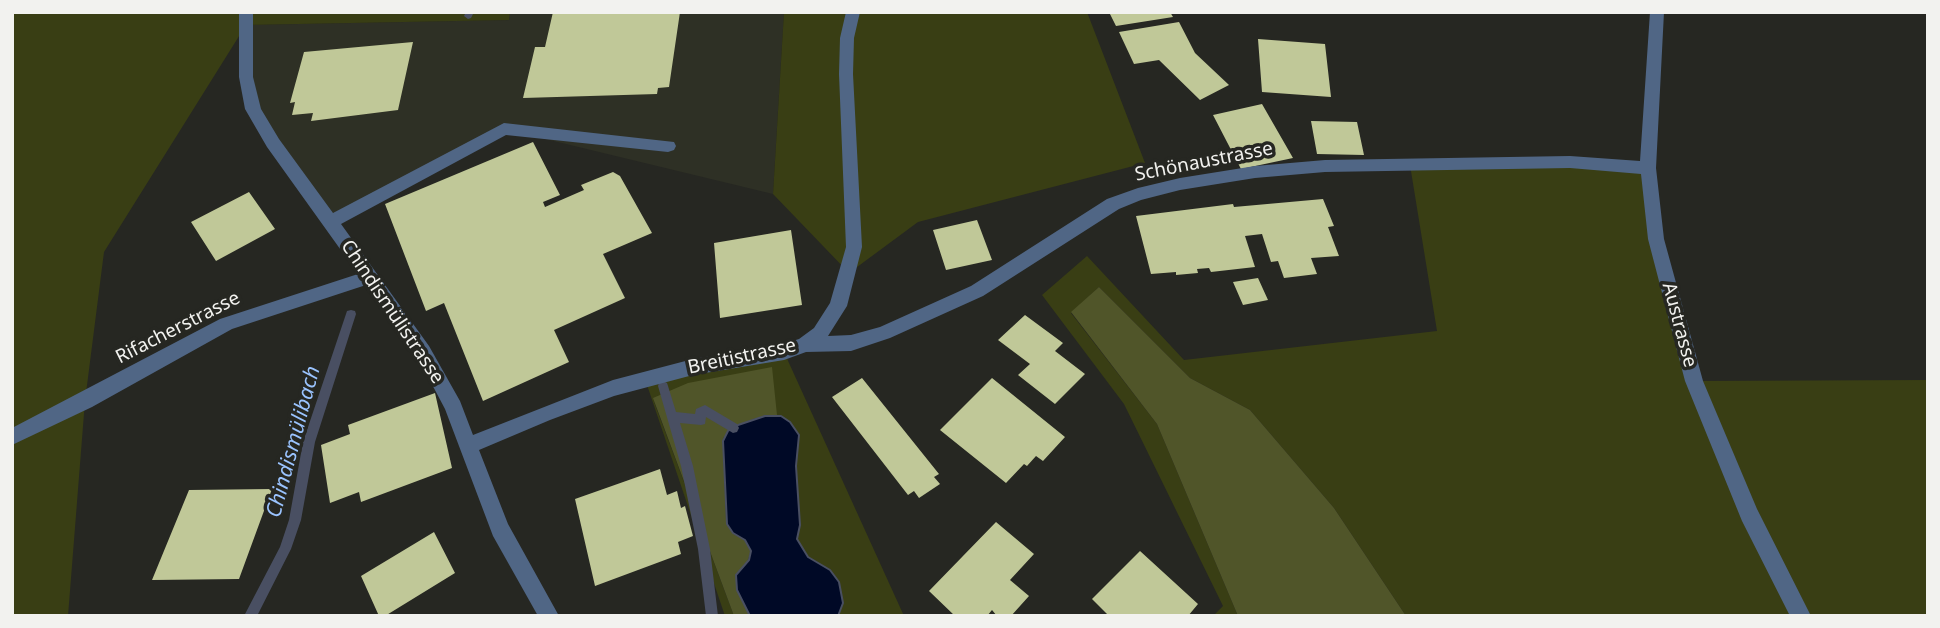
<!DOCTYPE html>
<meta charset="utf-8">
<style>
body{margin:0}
#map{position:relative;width:1940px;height:628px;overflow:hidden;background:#262722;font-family:"Noto Sans",sans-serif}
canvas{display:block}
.frame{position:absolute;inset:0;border:14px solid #f2f2ef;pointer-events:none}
</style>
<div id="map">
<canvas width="1940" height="628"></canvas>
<div class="frame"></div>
</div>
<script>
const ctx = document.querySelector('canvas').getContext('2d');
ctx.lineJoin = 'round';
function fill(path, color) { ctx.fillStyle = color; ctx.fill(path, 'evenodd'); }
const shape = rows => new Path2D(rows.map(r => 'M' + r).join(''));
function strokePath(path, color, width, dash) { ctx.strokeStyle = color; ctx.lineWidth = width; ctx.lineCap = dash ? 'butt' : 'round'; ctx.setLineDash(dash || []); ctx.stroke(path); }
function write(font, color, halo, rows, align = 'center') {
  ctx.font = font + ' "Noto Sans",sans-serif'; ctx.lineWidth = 7; ctx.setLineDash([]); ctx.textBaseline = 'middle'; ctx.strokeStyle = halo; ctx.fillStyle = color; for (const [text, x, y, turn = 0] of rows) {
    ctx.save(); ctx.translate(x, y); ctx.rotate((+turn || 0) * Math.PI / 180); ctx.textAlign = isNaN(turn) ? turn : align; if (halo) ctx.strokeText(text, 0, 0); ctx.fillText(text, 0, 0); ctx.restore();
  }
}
const built = shape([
 [510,12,784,12,773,194,504,129,330,222,253,109,246,25,509,20]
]);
const green = shape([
 [12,12,510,12,509,20,246,25,104,252,85,401,68,616,12,616],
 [784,12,1087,12,1145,163,918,222,849,273,773,194],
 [1410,165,1648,168,1694,381,1928,380,1928,616,1406,616,1334,508,1250,410,1190,378,1099,287,1071,313,1157,424,1238,616,1213,616,1223,606,1124,404,1042,295,1087,256,1184,360,1437,331],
 [784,352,904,616,750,616,653,399,734,616,725,616,645,379]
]);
const forest = shape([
 [1099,287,1190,378,1250,410,1334,508,1406,616,1238,616,1157,424,1071,312],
 [772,367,777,415,753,419,723,438,723,443,726,520,733,533,745,540,751,551,737,590,750,616,734,616,653,398,688,383]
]);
const water = shape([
 [765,416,781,416,790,422,799,435,796,466,800,525,797,539,808,557,830,570,839,582,843,603,838,616,750,616,737,590,736,575,749,560,751,551,745,540,733,533,727,524,723,441,728,431,738,425,765,416]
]);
const stream = shape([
 [466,12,474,12,471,18,468,19,464,16,466,12],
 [351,310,355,311,356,314,315,442,301,520,291,549,257,616,244,616,280,547,289,520,303,442,346,314,347,311,351,310],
 [663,381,667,383,668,386,676,412,695,414,696,409,705,405,737,424,739,428,737,432,733,433,706,417,705,424,701,425,680,423,693,466,710,549,718,616,706,616,698,549,681,466,658,386,659,383,663,381]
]);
const building = shape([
 [553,12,680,12,669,87,658,88,657,94,523,98,535,47,545,47],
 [1109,12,1170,12,1173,17,1116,26],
 [1179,22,1195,53,1229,85,1200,100,1159,60,1134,64,1119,32],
 [1258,39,1325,44,1331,97,1262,92],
 [413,42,398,110,311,121,313,113,292,115,295,102,290,103,304,52],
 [1262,104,1293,158,1241,169,1213,115],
 [1311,121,1357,122,1364,155,1317,154],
 [533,142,560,195,543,202,545,207,584,190,581,185,613,172,620,176,652,233,603,254,625,298,554,330,569,362,483,401,444,303,426,311,385,204],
 [249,192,275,229,216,261,191,222],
 [1323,199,1334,226,1328,227,1339,256,1311,258,1317,274,1284,278,1278,261,1271,262,1262,234,1245,236,1255,267,1211,272,1209,268,1197,269,1198,273,1176,275,1176,272,1151,274,1136,216,1233,204,1234,207],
 [977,220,992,260,946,270,933,230],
 [791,230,802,305,720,318,714,243],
 [1258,278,1268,300,1243,305,1233,282],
 [1025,315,1063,343,1055,351,1085,374,1055,404,1018,375,1030,364,998,340],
 [862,378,939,474,934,477,940,484,919,498,914,491,908,495,832,397],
 [992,378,1065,437,1043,461,1036,456,1027,466,1024,464,1006,483,940,430],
 [435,393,452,468,361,502,359,492,330,503,321,445,350,434,348,425],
 [660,469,667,495,677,491,681,508,685,506,693,536,678,542,681,554,595,586,575,499],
 [272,489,239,579,152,580,189,490],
 [996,522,1034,554,1010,580,1029,596,1011,616,997,616,992,610,987,616,955,616,929,591],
 [434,532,455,573,385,616,379,616,361,576],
 [1140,551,1198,604,1188,616,1109,616,1092,599]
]);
const minor = shape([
 [239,12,253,12,253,77,261,109,279,139,333,213,504,123,674,142,676,146,674,150,668,152,506,135,341,224,429,346,460,401,473,435,613,380,693,359,783,344,799,339,814,328,830,303,846,247,839,74,840,38,846,12,860,12,854,38,853,74,862,247,847,306,828,336,851,335,880,327,971,286,1107,199,1138,188,1180,178,1255,166,1325,160,1570,156,1640,161,1650,12,1664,12,1656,168,1664,239,1703,381,1757,509,1811,616,1790,616,1742,521,1685,381,1648,239,1641,174,1570,168,1325,172,1255,178,1180,190,1141,200,1119,209,983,296,890,338,851,351,806,352,784,360,693,375,614,396,550,420,479,450,508,524,559,616,538,616,493,536,445,409,417,356,366,285,232,329,92,407,12,445,12,428,220,319,358,274,267,147,245,109,239,77,239,12]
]);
const streetNames = [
 ["Schönaustrasse",1204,162,-11],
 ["Chindismülistrasse",392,312,56],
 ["Austrasse",1679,325,75],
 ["Rifacherstrasse",178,328,-27],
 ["Breitistrasse",742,357,-12]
];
const waterNames = [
 ["Chindismülibach",294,442,-75]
];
fill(built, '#2e3025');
fill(green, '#393e14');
fill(forest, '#505529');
fill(water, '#000926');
strokePath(water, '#494f62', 2);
fill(stream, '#494f62');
fill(building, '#c0c898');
fill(minor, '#506685');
write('19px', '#f2f2ef', '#262722', streetNames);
write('italic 21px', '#9ac3fe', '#262722', waterNames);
</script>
